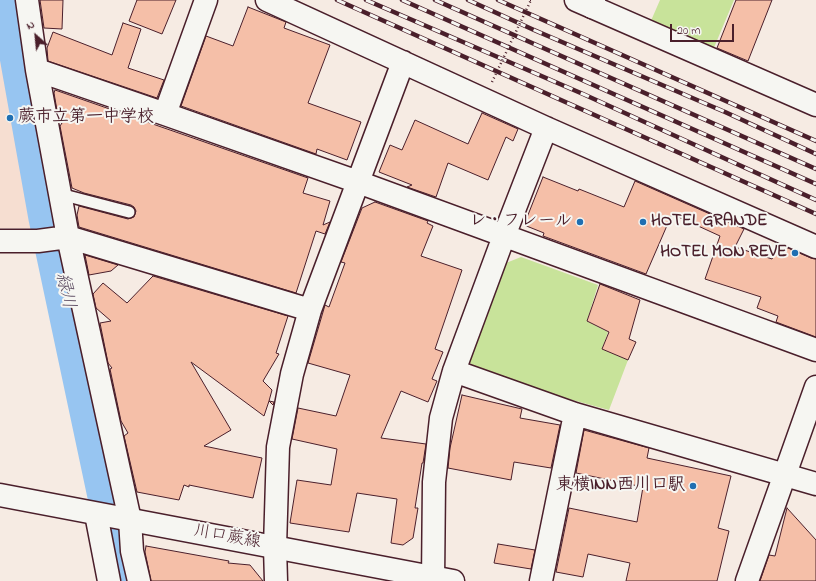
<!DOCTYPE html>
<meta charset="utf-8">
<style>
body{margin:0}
#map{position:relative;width:816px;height:581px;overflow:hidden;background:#f6ebe3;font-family:"Indie Flower",sans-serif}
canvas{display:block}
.north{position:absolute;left:16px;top:16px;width:40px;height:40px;-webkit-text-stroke:3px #f6f6f2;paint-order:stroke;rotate:333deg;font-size:11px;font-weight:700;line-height:16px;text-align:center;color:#4a1f2b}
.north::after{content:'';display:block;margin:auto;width:14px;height:18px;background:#4a1f2b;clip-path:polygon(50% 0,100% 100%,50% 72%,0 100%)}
.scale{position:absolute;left:670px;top:24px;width:64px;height:18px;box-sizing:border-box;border:2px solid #4a1f2b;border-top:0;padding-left:5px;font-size:12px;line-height:14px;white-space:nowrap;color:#4a1f2b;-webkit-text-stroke:3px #f6f6f2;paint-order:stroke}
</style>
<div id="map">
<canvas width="816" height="581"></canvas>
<div class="north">N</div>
<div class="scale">20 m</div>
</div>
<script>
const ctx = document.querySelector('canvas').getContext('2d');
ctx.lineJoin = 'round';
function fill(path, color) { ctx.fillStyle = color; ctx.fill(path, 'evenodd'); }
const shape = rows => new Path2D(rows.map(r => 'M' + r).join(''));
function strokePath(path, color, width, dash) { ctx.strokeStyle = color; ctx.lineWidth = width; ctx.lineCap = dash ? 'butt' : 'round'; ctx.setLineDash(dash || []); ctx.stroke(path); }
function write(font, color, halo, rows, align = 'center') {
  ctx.font = font + ' "Indie Flower","Klee One",sans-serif'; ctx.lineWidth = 4; ctx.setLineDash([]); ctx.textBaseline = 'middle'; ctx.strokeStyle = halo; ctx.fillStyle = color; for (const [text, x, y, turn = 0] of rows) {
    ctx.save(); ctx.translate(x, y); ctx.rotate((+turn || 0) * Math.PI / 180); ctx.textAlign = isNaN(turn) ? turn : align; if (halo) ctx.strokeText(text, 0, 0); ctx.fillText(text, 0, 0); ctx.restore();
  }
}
const built = shape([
 [0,7,39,228,0,228]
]);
const green = shape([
 [660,0,734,0,713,50,650,23],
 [521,257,598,285,587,321,608,332,602,349,628,360,609,410,477,374,469,361,506,263]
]);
const river = shape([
 [9,0,48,218,125,581]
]);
const building = shape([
 [40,0,63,0,62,29,44,28,40,0],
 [137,0,176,0,162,34,129,21,137,0],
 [736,0,772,0,748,61,717,48,736,0],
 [248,7,286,22,284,28,330,45,308,103,361,122,347,160,317,149,316,154,181,106,206,36,233,46,248,7],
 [123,23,141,29,128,68,164,80,157,98,48,61,47,48,53,32,112,55,123,23],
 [55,90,308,178,303,193,330,201,323,225,330,222,325,234,316,231,296,293,79,227,77,215,79,206,128,219,134,217,136,211,134,207,131,205,84,193,72,188,60,126,62,123,59,122,54,93,55,90],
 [482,113,518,129,513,141,506,137,488,180,448,163,436,197,407,187,412,185,379,172,390,145,402,150,415,120,468,144,482,113],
 [543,177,578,191,579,189,624,207,635,181,744,229,735,247,772,259,779,244,811,258,816,259,816,337,776,322,778,316,757,308,761,297,705,279,720,236,672,214,646,274,543,236,544,233,524,225,543,177],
 [375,202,428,221,427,223,433,226,421,256,462,270,435,349,443,352,432,379,437,381,428,402,401,391,381,438,426,444,423,463,422,463,415,508,418,508,413,538,403,545,391,543,397,499,357,493,349,532,290,523,297,480,331,485,337,449,292,439,298,408,336,416,350,375,308,363,323,312,325,305,329,307,345,263,341,262,362,208,375,202],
 [85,255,118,265,111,271,89,275,85,255],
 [153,276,288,316,276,353,279,354,263,381,272,390,269,401,274,402,273,405,269,401,264,416,191,362,231,430,204,446,262,458,253,498,189,485,189,487,184,485,179,500,137,492,124,436,128,433,121,421,110,369,112,368,108,363,100,323,111,321,96,308,93,294,103,283,127,303,153,276],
 [600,284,640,300,629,339,636,342,628,360,602,349,609,332,587,321,600,284],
 [462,395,522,409,520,418,560,425,551,468,514,462,511,480,448,468,450,448,462,395],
 [584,430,649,448,647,458,731,476,718,528,729,531,717,581,626,581,630,563,588,554,583,577,556,572,569,508,637,522,643,487,576,473,584,430],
 [787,508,816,540,816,581,760,581,769,555,775,556,787,508],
 [498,544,535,550,531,569,494,563,498,544],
 [146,546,229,561,228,563,250,565,263,581,151,581,145,552,146,546]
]);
const path = shape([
 [530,0,531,0]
]);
const lane = shape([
 [60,194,129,212]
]);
const street = shape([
 [27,0,37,70,68,237,130,520,132,551,139,581],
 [267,0,546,128,816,247],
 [576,0,816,105],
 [37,70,165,114,358,182,816,350],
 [165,114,206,0],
 [0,241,38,241,68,237,310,310],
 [454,371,575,414,816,484],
 [96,514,109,581],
 [276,581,275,547,278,447,292,374,310,310,403,62],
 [433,581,434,482,441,418,454,371,504,236,546,128],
 [541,581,575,414]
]);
const secondary = shape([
 [592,7,594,0],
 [0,495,453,581],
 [747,581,816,387]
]);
const rail = shape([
 [337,0,816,214],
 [366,0,583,94,816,200],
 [402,0,816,184],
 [435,0,816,169],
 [468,0,534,30,725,112,816,154],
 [498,0,816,141]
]);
const pathBridge = shape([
 [492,82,531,0]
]);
const markers = [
 [10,118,4,"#1f6fb2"],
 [580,222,4,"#1f6fb2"],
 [643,222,4,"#1f6fb2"],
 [795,253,4,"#1f6fb2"],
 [693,486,4,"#1f6fb2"]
];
const poiNames = [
 ["蕨市立第一中学校",18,118,"left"],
 ["レ・フレール",572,222],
 ["HOTEL GRANDE",651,222,"left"],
 ["HOTEL MON REVE",787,253],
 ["東横INN西川口駅",685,486]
];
const streetNames = [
 ["川口蕨線",227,538,10]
];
const waterNames = [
 ["緑川",64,291,78]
];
fill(built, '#f6ded1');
fill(green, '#c8e39a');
strokePath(river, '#97c5f1', 39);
fill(building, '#f5bfa8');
strokePath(building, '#4a1f2b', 1);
strokePath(lane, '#4a1f2b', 14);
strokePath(street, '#4a1f2b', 25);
strokePath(secondary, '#4a1f2b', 25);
strokePath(path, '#4a1f2b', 2.5, [1, 3]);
strokePath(lane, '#f6f6f2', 11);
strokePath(street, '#f6f6f2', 22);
strokePath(secondary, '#f6f6f2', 22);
strokePath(rail, '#4a1f2b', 4.5);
strokePath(rail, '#f6f6f2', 3, [9]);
strokePath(pathBridge, '#4a1f2b', 2.5, [1, 3]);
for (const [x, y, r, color] of markers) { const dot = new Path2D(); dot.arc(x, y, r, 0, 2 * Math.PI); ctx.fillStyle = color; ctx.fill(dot); strokePath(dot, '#f6f6f2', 1.5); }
write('bold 17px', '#4a1f2b', '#f6f6f2', poiNames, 'right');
write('17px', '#4a1f2b', '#f6f6f2', streetNames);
write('italic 18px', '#615166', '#f6f6f2', waterNames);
</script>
